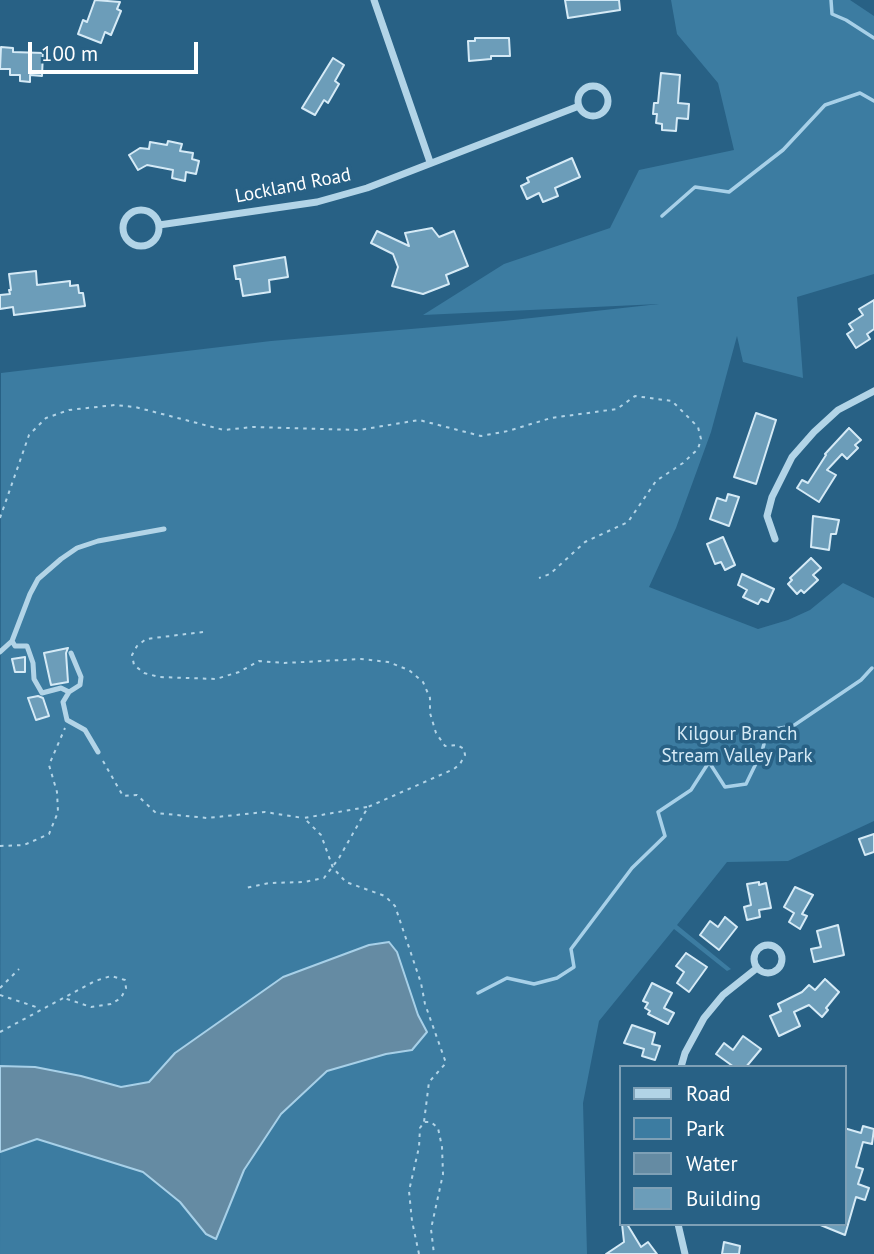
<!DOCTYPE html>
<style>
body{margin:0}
#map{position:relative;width:874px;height:1254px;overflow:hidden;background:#286185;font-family:"PT Sans",sans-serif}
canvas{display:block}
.legend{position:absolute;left:619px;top:1065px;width:228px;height:161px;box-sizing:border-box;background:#286185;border:2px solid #7ea0b6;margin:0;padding:9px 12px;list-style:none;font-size:21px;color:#fff}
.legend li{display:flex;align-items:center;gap:14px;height:35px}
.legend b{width:35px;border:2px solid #7ea0b6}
.scale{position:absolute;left:28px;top:42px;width:170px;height:32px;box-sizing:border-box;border:4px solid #fff;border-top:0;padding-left:9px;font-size:21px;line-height:24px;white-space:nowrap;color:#fff;-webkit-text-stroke:5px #286185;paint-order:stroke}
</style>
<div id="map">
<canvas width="874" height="1254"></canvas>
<ul class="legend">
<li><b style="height:9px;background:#b2d4e7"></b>Road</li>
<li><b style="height:19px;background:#3c7ca1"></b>Park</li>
<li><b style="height:19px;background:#658ba3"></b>Water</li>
<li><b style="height:19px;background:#6c9db9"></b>Building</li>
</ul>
<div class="scale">100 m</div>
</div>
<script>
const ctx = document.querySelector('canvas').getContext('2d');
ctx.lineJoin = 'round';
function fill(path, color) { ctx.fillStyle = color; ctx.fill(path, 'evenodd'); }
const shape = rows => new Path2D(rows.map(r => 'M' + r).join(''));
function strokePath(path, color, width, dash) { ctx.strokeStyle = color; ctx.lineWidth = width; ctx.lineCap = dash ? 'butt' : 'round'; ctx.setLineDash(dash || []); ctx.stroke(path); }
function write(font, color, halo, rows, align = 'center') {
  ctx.font = font + ' "PT Sans",sans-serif'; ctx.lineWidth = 7; ctx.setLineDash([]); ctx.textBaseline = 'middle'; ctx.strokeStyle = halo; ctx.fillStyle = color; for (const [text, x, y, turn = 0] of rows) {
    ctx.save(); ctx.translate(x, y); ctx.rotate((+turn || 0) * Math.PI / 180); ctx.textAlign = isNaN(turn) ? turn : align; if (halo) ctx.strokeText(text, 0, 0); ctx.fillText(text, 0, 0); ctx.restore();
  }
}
const green = shape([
 [671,0,850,0,874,16,874,274,797,297,803,378,743,362,737,336,711,432,676,528,649,587,758,629,788,620,810,610,843,583,874,598,874,821,788,861,727,862,677,925,731,969,727,971,674,929,599,1021,583,1103,587,1254,0,1254,1,373,271,341,504,321,659,304,423,315,504,264,610,228,639,170,734,150,718,83,677,34]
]);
const water = shape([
 [389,942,397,952,418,1015,427,1032,412,1050,386,1054,327,1071,281,1114,244,1170,216,1239,206,1234,180,1202,143,1172,37,1139,0,1152,0,1066,35,1067,81,1076,121,1087,149,1082,175,1053,283,977,369,945,389,942]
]);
const stream = shape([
 [831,0,832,14,846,20,874,38],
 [662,216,695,187,729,192,783,150,825,105,860,93,874,101],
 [478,993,507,978,534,984,557,978,574,967,571,949,632,868,665,836,658,812,691,790,709,762,725,787,746,784,762,751,768,730,793,726,861,680,872,668]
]);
const building = shape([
 [95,0,120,2,117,9,121,11,111,35,105,32,101,43,78,34,83,20,87,22,95,0],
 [565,0,619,0,620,10,568,18,565,0],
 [475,38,509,38,510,56,491,56,491,59,469,61,468,41,475,41,475,38],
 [1,47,13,48,13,52,43,53,42,76,30,75,30,82,20,81,20,75,10,75,10,69,0,69,1,47],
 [333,58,344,65,335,81,339,84,328,103,324,100,315,115,302,108,333,58],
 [661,73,680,75,678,103,689,104,688,119,677,118,676,131,662,130,662,124,656,123,657,114,653,114,654,103,658,103,661,73],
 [168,141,182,144,180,151,193,153,192,159,199,161,196,174,186,172,185,181,172,178,173,170,147,165,138,170,129,155,140,148,149,149,150,142,167,145,168,141],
 [572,158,580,177,555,188,558,196,543,202,539,193,527,199,521,186,529,182,527,178,572,158],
 [432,228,439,237,454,231,468,266,446,275,449,284,423,294,392,286,398,267,393,254,371,243,377,231,409,246,405,233,432,228],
 [285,257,288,277,269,280,270,292,243,296,240,279,236,279,234,266,285,257],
 [36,271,37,285,70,281,70,286,78,285,79,293,83,293,85,306,14,315,13,307,0,309,0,295,10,294,9,290,11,290,9,274,36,271],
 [874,300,874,329,867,334,870,339,856,348,847,334,853,330,849,324,863,315,859,309,874,300],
 [756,413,776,420,756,484,734,477,756,413],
 [849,428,861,440,855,445,858,448,847,459,842,454,827,470,836,475,819,502,797,488,802,480,808,483,826,455,825,454,849,428],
 [728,494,739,497,729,526,710,519,717,498,726,501,728,494],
 [813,516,839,520,836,534,831,534,829,550,811,547,813,516],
 [723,537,735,565,725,570,721,562,715,564,707,544,723,537],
 [811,558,821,568,813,575,818,580,804,593,801,590,797,594,788,584,792,580,790,578,811,558],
 [742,574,774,589,768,602,761,599,758,604,743,597,747,590,738,585,742,574],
 [68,648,66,653,68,682,51,685,44,653,68,648],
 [25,657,25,672,15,672,12,659,25,657],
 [38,696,43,698,49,716,36,720,28,698,38,696],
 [874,834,874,852,865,855,859,839,874,834],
 [759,882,759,885,766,883,771,908,759,910,760,917,747,920,744,907,751,905,747,884,759,882],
 [795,887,813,895,802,914,807,916,800,929,789,922,794,913,784,907,795,887],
 [725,917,737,927,719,950,700,935,710,921,718,927,725,917],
 [838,925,844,955,814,962,811,949,821,947,817,931,838,925],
 [686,953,707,967,689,992,677,983,684,972,676,966,686,953],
 [825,979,839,992,826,1008,828,1010,822,1017,809,1005,794,1012,800,1026,779,1036,770,1016,781,1011,778,1004,802,992,809,985,815,990,825,979],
 [652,983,672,993,664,1008,674,1013,668,1024,648,1014,650,1011,645,1008,648,1003,643,1001,652,983],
 [632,1025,655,1033,652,1044,660,1046,655,1060,642,1056,644,1049,624,1043,632,1025],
 [743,1036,761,1049,746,1067,734,1067,716,1054,724,1043,733,1050,743,1036],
 [863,1126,874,1129,872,1144,863,1142,856,1167,863,1169,858,1184,869,1188,865,1200,856,1197,845,1235,818,1224,844,1224,844,1128,861,1133,863,1126],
 [622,1224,627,1224,641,1247,648,1242,657,1254,606,1254,624,1242,622,1224],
 [724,1242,740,1246,739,1254,722,1254,724,1242]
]);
const path = shape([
 [0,518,29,435,46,418,69,410,115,405,135,407,224,430,253,427,359,430,419,420,481,436,508,431,551,418,617,409,635,396,672,401,698,427,701,439,698,449,683,463,656,481,628,522,585,542,550,574,539,578],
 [203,632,146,639,137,646,132,655,134,665,144,673,159,677,216,679,239,672,259,661,284,663,361,659,388,662,409,670,423,682,430,698,430,713,436,733,445,746,457,745,464,749,465,755,460,764,454,769,368,807,339,858,324,878,304,882,269,883,246,888],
 [103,761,123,796,137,795,156,813,207,818,265,812,303,818],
 [367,807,304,818,321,835,333,868,346,882,385,896,395,906,421,983,425,1004,446,1063,429,1082,424,1122],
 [0,846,24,845,49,834,58,812,57,792,49,765,65,728],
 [0,988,19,969],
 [0,995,39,1008],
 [0,1032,95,981,111,976,125,980,126,988,121,998,111,1004,91,1007,64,998],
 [419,1254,412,1221,409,1191,419,1147,420,1128,424,1122,431,1122,438,1128,442,1147,443,1174,431,1229,434,1254]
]);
const service = shape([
 [0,652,12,641],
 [71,653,81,677,80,685,69,692,63,702,67,720,85,730,98,752],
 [69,692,61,688,42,693,34,679,33,663,27,646,15,646,12,641,30,594,38,579,61,559,77,548,98,541,164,529]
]);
const minor = shape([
 [374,0,430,162],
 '578 101a15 15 0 1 1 30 0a15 15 0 1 1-30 0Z',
 '123 228a18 18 0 1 1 36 0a18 18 0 1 1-36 0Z',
 [159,225,317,202,367,188,579,106],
 [775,539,767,516,772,497,792,457,814,432,838,410,874,391],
 '754 959a14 14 0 1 1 28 0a14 14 0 1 1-28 0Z',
 [681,1067,685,1053,704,1018,723,995,757,968],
 [678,1224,685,1254]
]);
const streetNames = [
 ["Lockland Road",293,186,-11]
];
const parkNames = [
 ["Kilgour Branch",737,735],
 ["Stream Valley Park",737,757]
];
fill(green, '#3c7ca1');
fill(water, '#658ba3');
strokePath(water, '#a7d0e8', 2);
strokePath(stream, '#a7d0e8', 3.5);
fill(building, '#6c9db9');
strokePath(building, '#d5eaf6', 2);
strokePath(path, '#b2d4e7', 2, [3.5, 5]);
strokePath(service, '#b2d4e7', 5);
strokePath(minor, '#b2d4e7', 7);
write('19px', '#fff', '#286185', streetNames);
write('19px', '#d5eaf6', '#286185', parkNames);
</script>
